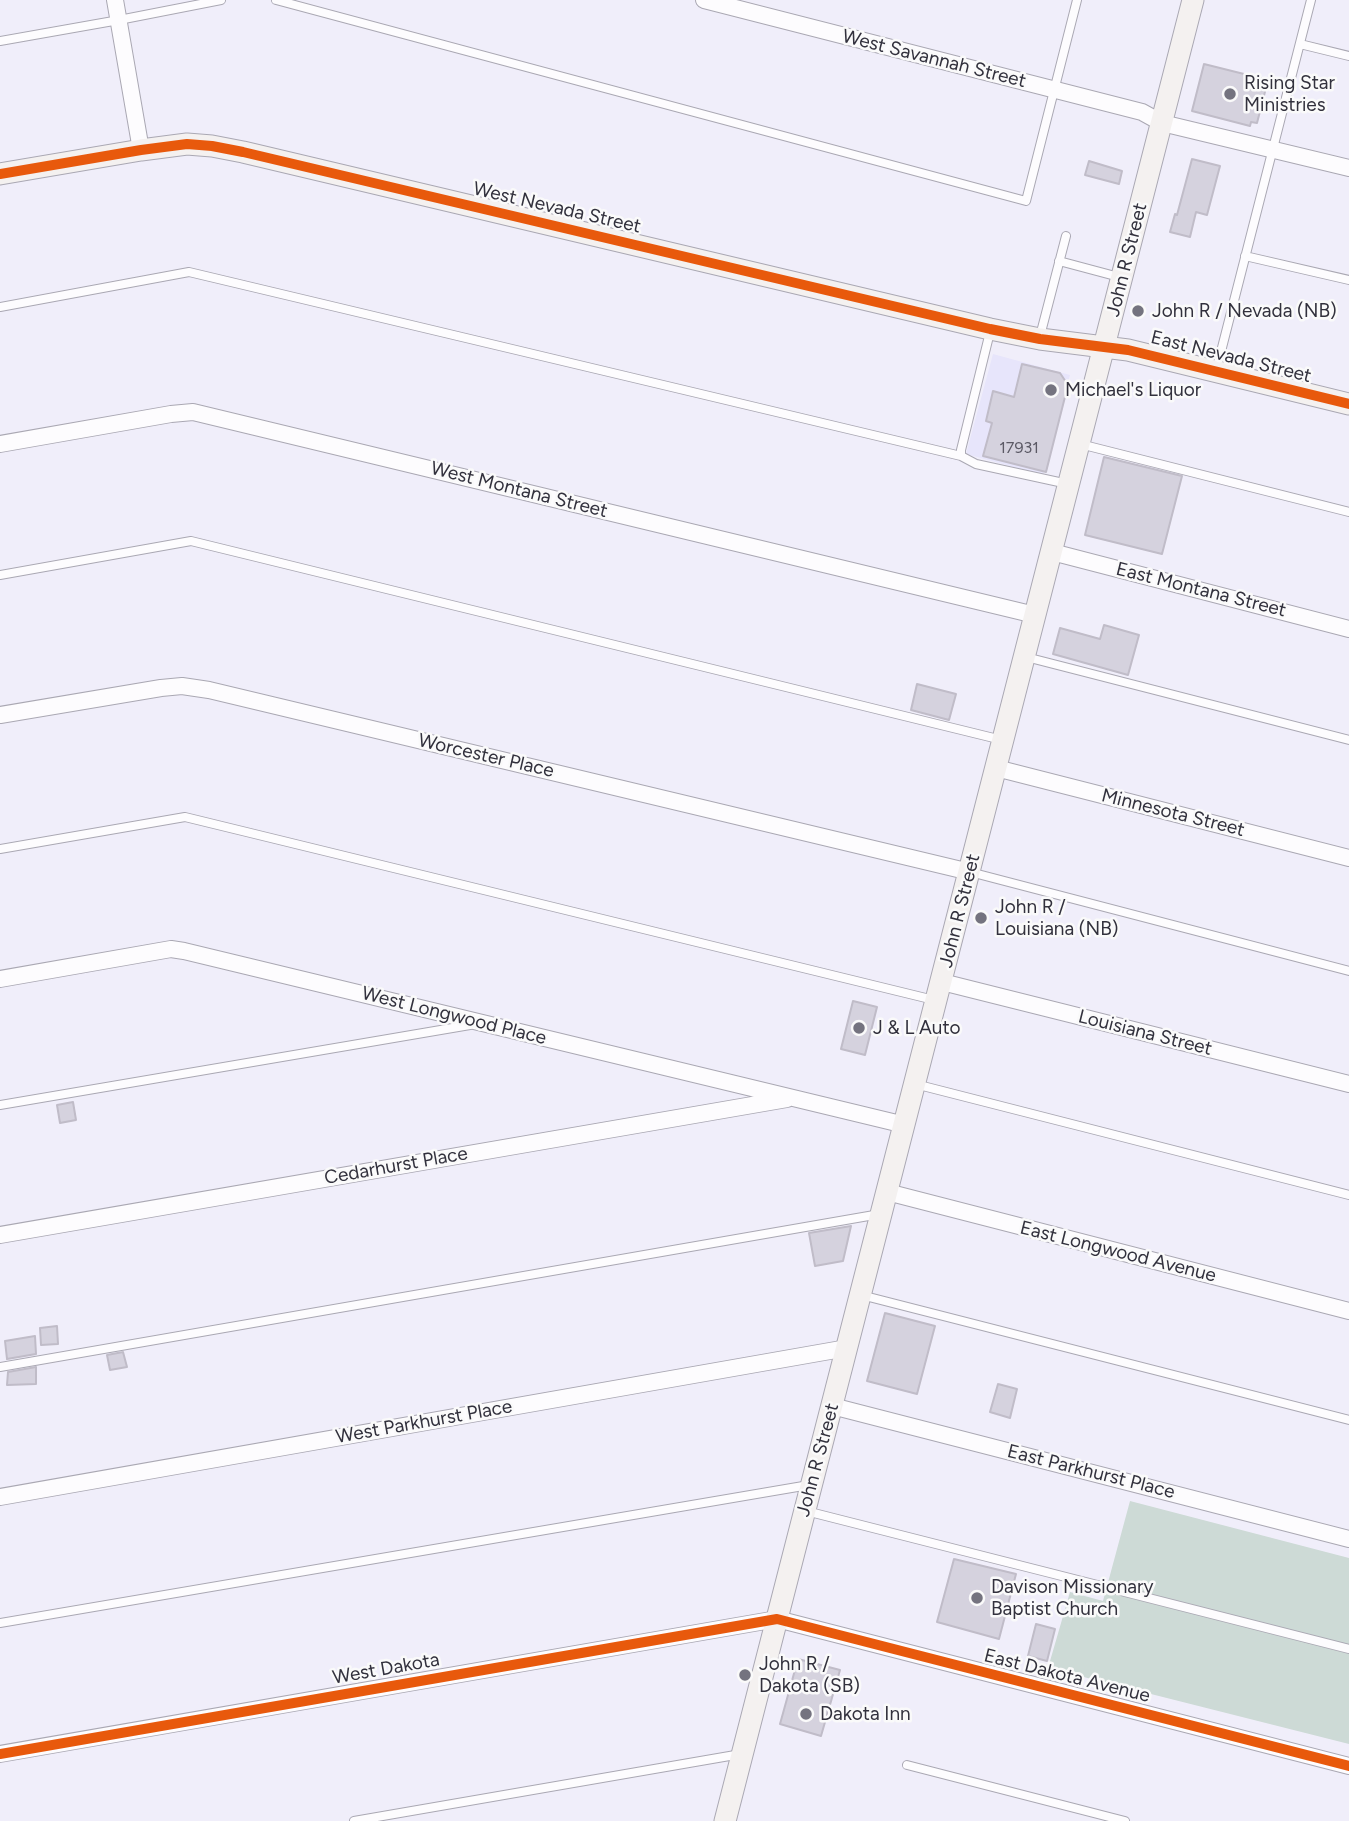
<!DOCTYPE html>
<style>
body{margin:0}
canvas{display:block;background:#f0eefa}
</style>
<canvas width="1349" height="1821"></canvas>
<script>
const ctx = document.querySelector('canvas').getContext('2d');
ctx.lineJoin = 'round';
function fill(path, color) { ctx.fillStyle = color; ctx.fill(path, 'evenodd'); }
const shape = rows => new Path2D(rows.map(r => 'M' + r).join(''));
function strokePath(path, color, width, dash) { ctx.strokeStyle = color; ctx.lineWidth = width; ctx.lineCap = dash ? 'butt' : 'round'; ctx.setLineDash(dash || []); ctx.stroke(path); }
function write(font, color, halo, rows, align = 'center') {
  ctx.font = font + ' Figtree,sans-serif'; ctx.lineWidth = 5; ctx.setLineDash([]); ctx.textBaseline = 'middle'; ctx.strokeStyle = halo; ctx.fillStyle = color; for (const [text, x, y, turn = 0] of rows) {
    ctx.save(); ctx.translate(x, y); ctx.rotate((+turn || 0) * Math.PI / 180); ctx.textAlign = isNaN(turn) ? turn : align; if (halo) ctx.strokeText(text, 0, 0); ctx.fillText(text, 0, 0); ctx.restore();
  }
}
const built = shape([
 [993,354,1070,375,1043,475,966,454]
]);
const green = shape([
 [1130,1501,1349,1558,1349,1744,1048,1668,1070,1592,1103,1601]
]);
const building = shape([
 [1204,64,1268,80,1257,123,1251,122,1250,126,1192,111,1204,64],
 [1192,159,1220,166,1207,215,1196,212,1190,237,1170,232,1175,214,1177,215,1192,159],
 [1089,161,1122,171,1119,184,1085,175,1089,161],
 [1022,364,1060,373,1068,385,1046,472,983,456,992,423,986,421,993,391,1014,397,1022,364],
 [1104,457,1182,476,1162,554,1085,535,1104,457],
 [1104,625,1139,635,1128,675,1053,654,1060,628,1100,639,1104,625],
 [917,684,956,694,949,720,911,710,917,684],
 [853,1001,877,1007,865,1055,841,1049,853,1001],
 [73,1102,76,1120,60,1123,57,1105,73,1102],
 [851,1226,843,1261,815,1266,809,1233,851,1226],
 [885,1313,935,1326,917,1394,867,1381,885,1313],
 [57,1326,58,1344,41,1345,40,1328,57,1326],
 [35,1336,36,1354,7,1359,5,1341,35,1336],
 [123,1352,127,1367,110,1370,107,1355,123,1352],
 [36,1367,36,1384,7,1385,8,1372,36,1367],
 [998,1384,1017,1389,1010,1418,990,1412,998,1384],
 [954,1559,1016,1574,999,1639,937,1622,954,1559],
 [1036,1624,1055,1629,1047,1661,1028,1656,1036,1624],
 [798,1659,840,1670,821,1736,780,1724,798,1659]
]);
const lane = shape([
 [276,0,1026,201,1077,0],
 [0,41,119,20,221,0],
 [1300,44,1349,56],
 [1245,256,1349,280],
 [1059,261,1119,277],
 [0,307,189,272,961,456],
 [990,332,961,450,961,456,976,464,1068,484],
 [1040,336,1066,236],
 [1216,371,1311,0],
 [1080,444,1349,512],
 [0,575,191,541,1002,740],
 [1026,657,1349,740],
 [0,849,185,817,934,1000],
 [970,872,1349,971],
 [915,1084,1349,1195],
 [0,1105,470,1025],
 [861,1295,1349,1420],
 [0,1367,880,1214],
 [806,1511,1349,1649],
 [0,1623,809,1485],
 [907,1765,1125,1821],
 [354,1821,741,1754]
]);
const street = shape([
 [115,0,141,150],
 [704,0,1142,112,1162,123,1349,168],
 [0,444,171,414,193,412,1035,615],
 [1052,552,1349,629],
 [0,715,161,688,182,686,209,690,970,872],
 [996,768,1349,858],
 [0,979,171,949,184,951,905,1125],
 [942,982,1349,1084],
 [887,1192,1349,1311],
 [0,1235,787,1099],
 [832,1406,1349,1539],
 [0,1497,847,1348],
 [0,1754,777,1619,1349,1766]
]);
const secondary = shape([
 [0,174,141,150,187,144,212,146,243,152,990,329,1040,339,1128,350,1349,404],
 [725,1821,1193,0]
]);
const cycleway = shape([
 [0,174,141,150,187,144,212,146,243,152,990,329,1040,339,1128,350,1349,404],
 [0,1754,777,1619,1349,1766]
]);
const markers = [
 [1230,94,7,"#74737f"],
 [1138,311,7,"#74737f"],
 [1051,390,7,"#74737f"],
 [981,918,7,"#74737f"],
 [859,1028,7,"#74737f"],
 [977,1598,7,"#74737f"],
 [745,1675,7,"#74737f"],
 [806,1714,7,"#74737f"]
];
const numberNames = [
 ["17931",1019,448]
];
const streetNames = [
 ["West Savannah Street",934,59,14],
 ["West Nevada Street",557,208,13],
 ["John R Street",1127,260,-76],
 ["East Nevada Street",1231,357,14],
 ["West Montana Street",519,490,14],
 ["East Montana Street",1201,590,14],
 ["Worcester Place",486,756,13],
 ["Minnesota Street",1173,813,14],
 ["John R Street",960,911,-76],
 ["West Longwood Place",454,1016,14],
 ["Louisiana Street",1145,1033,14],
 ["Cedarhurst Place",396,1166,-10],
 ["East Longwood Avenue",1118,1252,14],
 ["West Parkhurst Place",424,1422,-10],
 ["John R Street",818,1460,-75],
 ["East Parkhurst Place",1091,1472,14],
 ["West Dakota",386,1669,-10],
 ["East Dakota Avenue",1067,1676,14]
];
const poiNames = [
 ["Rising Star",1244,83],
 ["Ministries",1244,105],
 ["John R / Nevada (NB)",1152,311],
 ["Michael's Liquor",1065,390],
 ["John R /",995,907],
 ["Louisiana (NB)",995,929],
 ["J & L Auto",873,1028],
 ["Davison Missionary",991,1587],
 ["Baptist Church",991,1609],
 ["John R /",759,1664],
 ["Dakota (SB)",759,1686],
 ["Dakota Inn",820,1714]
];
fill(built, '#e7e5fb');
fill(green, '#cddad6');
fill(building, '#d5d2de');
strokePath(building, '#c0bcc8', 2);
strokePath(lane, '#aaa8b3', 10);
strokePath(street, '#aaa8b3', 18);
strokePath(secondary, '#aaa8b3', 23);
strokePath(lane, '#fdfcfe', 8);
strokePath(street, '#fdfcfe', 16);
strokePath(secondary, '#f4f1f0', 21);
strokePath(cycleway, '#e8590c', 10);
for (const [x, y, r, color] of markers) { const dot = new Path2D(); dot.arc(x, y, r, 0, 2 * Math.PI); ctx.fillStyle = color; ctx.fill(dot); strokePath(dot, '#fafafa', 2.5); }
write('16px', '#5b5965', null, numberNames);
write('19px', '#32313d', '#fafafa', streetNames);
write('19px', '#32313d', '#fafafa', poiNames, 'left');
</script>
